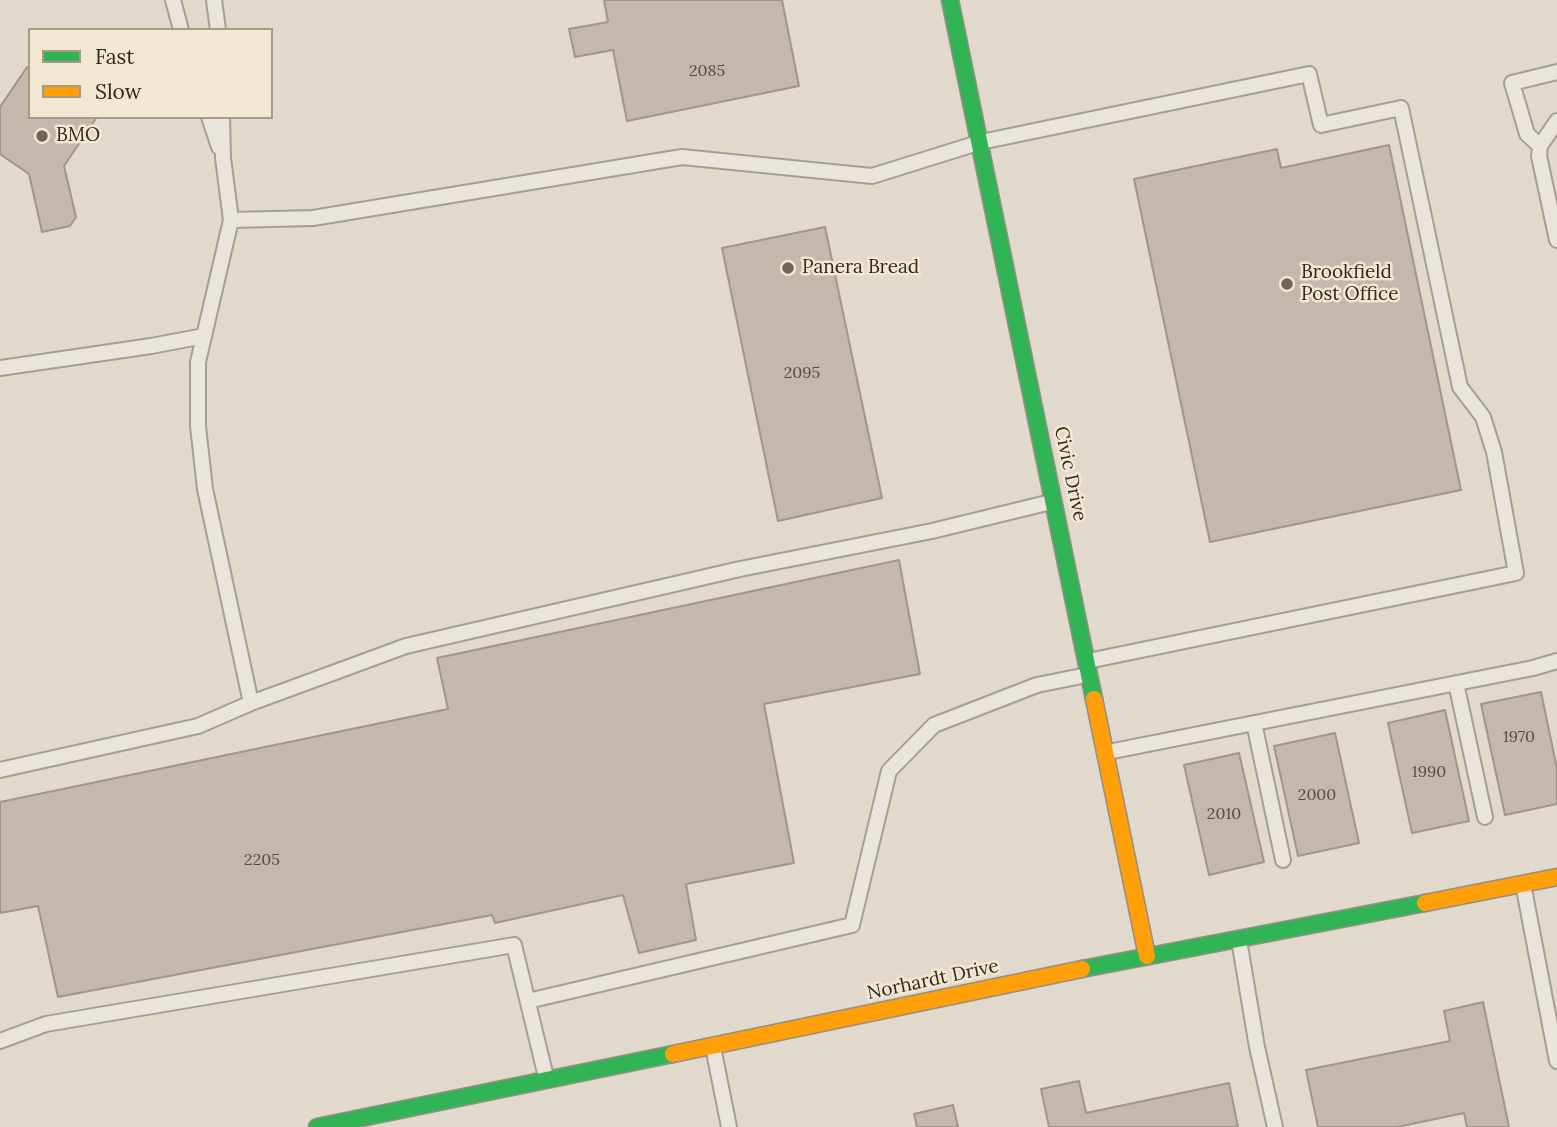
<!DOCTYPE html>
<style>
body{margin:0}
#map{position:relative;width:1557px;height:1127px;overflow:hidden;background:#e1d9cb;font-family:Lora,serif}
canvas{display:block}
.legend{position:absolute;left:28px;top:28px;width:245px;height:91px;box-sizing:border-box;background:#f2e7d1;border:2px solid #a69a89;margin:0;padding:9px 12px;list-style:none;font-size:21px;color:#33271e}
.legend li{display:flex;align-items:center;gap:14px;height:35px}
.legend b{width:35px;border:2px solid #a69a89}
</style>
<div id="map">
<canvas width="1557" height="1127"></canvas>
<ul class="legend">
<li><b style="height:9px;background:#30b455"></b>Fast</li>
<li><b style="height:9px;background:#ff9f0a"></b>Slow</li>
</ul>
</div>
<script>
const ctx = document.querySelector('canvas').getContext('2d');
ctx.lineJoin = 'round';
function fill(path, color) { ctx.fillStyle = color; ctx.fill(path, 'evenodd'); }
const shape = rows => new Path2D(rows.map(r => 'M' + r).join(''));
function strokePath(path, color, width, dash) { ctx.strokeStyle = color; ctx.lineWidth = width; ctx.lineCap = dash ? 'butt' : 'round'; ctx.setLineDash(dash || []); ctx.stroke(path); }
function write(font, color, halo, rows, align = 'center') {
  ctx.font = font + ' Lora,serif'; ctx.lineWidth = 5; ctx.setLineDash([]); ctx.textBaseline = 'middle'; ctx.strokeStyle = halo; ctx.fillStyle = color; for (const [text, x, y, turn = 0] of rows) {
    ctx.save(); ctx.translate(x, y); ctx.rotate((+turn || 0) * Math.PI / 180); ctx.textAlign = isNaN(turn) ? turn : align; if (halo) ctx.strokeText(text, 0, 0); ctx.fillText(text, 0, 0); ctx.restore();
  }
}
const building = shape([
 [604,0,782,0,799,86,627,121,613,50,575,57,569,29,608,22,604,0],
 [27,67,30,69,30,117,97,117,64,166,76,217,70,226,42,232,29,174,0,154,0,107,27,67],
 [1389,145,1461,490,1210,542,1134,179,1277,149,1281,168,1389,145],
 [825,227,882,498,778,521,722,248,825,227],
 [899,560,920,674,764,704,794,863,686,884,696,940,639,953,623,895,495,923,492,915,58,997,38,906,0,913,0,802,448,709,437,658,899,560],
 [1541,692,1557,769,1557,804,1505,815,1481,704,1541,692],
 [1445,710,1469,821,1412,833,1388,723,1445,710],
 [1335,733,1359,843,1298,856,1274,746,1335,733],
 [1239,753,1264,862,1209,875,1184,765,1239,753],
 [1483,1002,1509,1127,1467,1127,1464,1113,1397,1127,1318,1127,1306,1070,1450,1041,1444,1011,1483,1002],
 [1079,1081,1086,1113,1229,1083,1238,1127,1049,1127,1041,1089,1079,1081],
 [953,1105,958,1127,917,1127,914,1114,953,1105]
]);
const lane = shape([
 [173,0,181,30],
 [214,0,218,30],
 [209,117,219,147],
 [222,117,223,158,231,220,198,362,198,426,205,489,251,703],
 [1557,121,1540,146,1539,156,1557,240],
 [1540,146,1527,134,1512,83,1557,72],
 [231,220,313,218,682,157,872,176,981,142,1309,74,1321,125,1401,108,1460,387,1483,417,1494,452,1516,573,1088,661],
 [0,368,151,346,204,336],
 [1456,683,1485,817],
 [1254,723,1283,860],
 [1108,752,1533,668,1557,661],
 [0,770,198,726,251,703,406,646,740,569,932,531,1051,502],
 [1523,884,1557,1061],
 [1239,940,1257,1047,1275,1127],
 [528,1001,852,925,889,771,934,725,1037,685,1087,675],
 [0,1041,46,1024,514,945,546,1077],
 [713,1047,729,1127]
]);
const fast = shape([
 [950,0,1094,699],
 [1082,969,1425,903],
 [317,1127,673,1054]
]);
const slow = shape([
 [1094,699,1147,956],
 [1425,903,1557,877],
 [673,1054,1082,969]
]);
const markers = [
 [42,136,7,"#70655b"],
 [788,268,7,"#70655b"],
 [1287,284,7,"#70655b"]
];
const numberNames = [
 ["2085",707,71],
 ["2095",802,373],
 ["1970",1519,737],
 ["1990",1429,772],
 ["2000",1317,795],
 ["2010",1224,814],
 ["2205",262,860]
];
const poiNames = [
 ["BMO",56,136],
 ["Panera Bread",802,268],
 ["Brookfield",1301,273],
 ["Post Office",1301,295]
];
const streetNames = [
 ["Civic Drive",1070,474,78],
 ["Norhardt Drive",933,980,-12]
];
fill(building, '#c4b7ac');
strokePath(building, '#a1958b', 2);
strokePath(lane, '#a69e95', 18);
strokePath(fast, '#968e84', 19);
strokePath(slow, '#968e84', 19);
strokePath(lane, '#e9e4dc', 14);
strokePath(fast, '#30b455', 16);
strokePath(slow, '#ff9f0a', 16);
for (const [x, y, r, color] of markers) { const dot = new Path2D(); dot.arc(x, y, r, 0, 2 * Math.PI); ctx.fillStyle = color; ctx.fill(dot); strokePath(dot, '#f2e7d1', 2.5); }
write('16px', '#574b42', null, numberNames);
write('19px', '#33271e', '#f2e7d1', poiNames, 'left');
write('19px', '#33271e', '#f2e7d1', streetNames);
</script>
